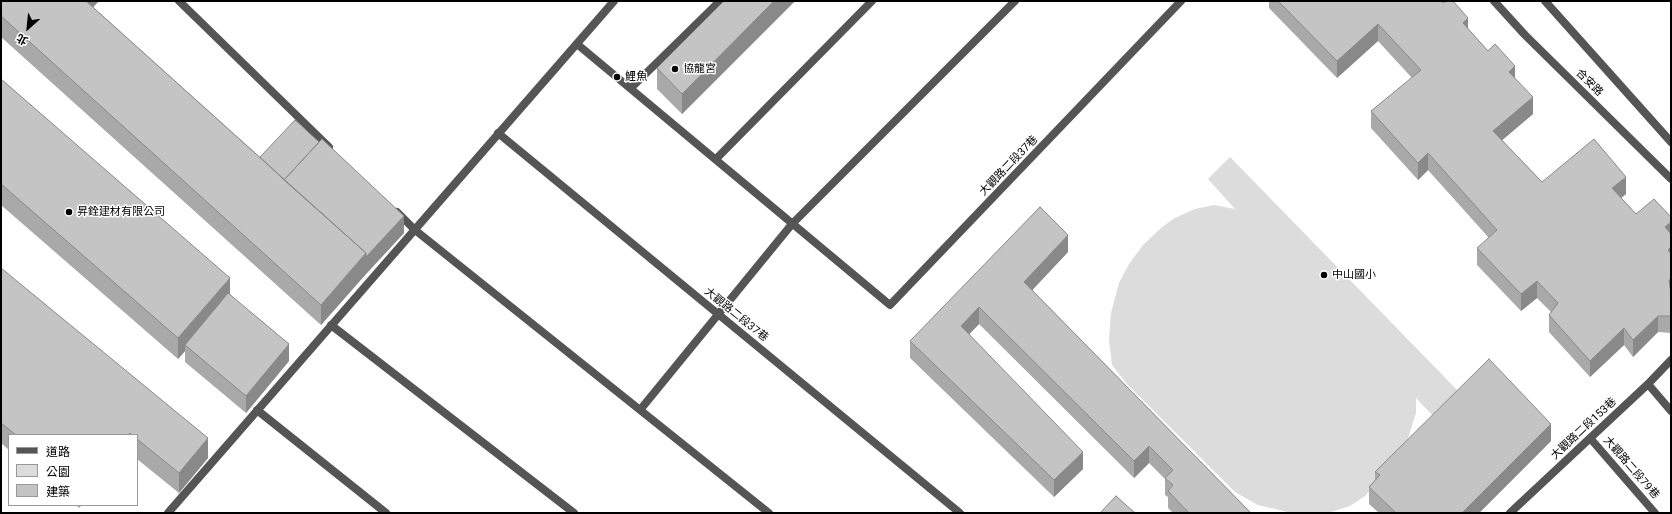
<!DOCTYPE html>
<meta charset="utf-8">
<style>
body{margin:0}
#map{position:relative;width:1672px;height:514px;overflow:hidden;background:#fff;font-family:Roboto,"Noto Sans TC",sans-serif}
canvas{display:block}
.frame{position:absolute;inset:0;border:2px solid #000;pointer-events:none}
.legend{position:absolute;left:8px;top:434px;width:130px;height:72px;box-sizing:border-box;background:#fff;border:1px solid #999;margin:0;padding:5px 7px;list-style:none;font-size:12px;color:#000}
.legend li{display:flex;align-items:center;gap:8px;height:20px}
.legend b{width:20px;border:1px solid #999}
.north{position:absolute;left:8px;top:8px;width:40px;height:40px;-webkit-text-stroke:3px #fff;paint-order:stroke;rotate:207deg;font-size:11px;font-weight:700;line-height:16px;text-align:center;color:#000}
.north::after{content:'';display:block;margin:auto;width:14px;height:18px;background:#000;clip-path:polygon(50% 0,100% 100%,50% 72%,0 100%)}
</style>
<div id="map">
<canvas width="1672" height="514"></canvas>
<div class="frame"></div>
<ul class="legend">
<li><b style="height:5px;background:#555"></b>道路</li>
<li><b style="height:11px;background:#dcdcdc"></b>公園</li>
<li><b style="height:11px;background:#c4c4c4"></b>建築</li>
</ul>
<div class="north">北</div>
</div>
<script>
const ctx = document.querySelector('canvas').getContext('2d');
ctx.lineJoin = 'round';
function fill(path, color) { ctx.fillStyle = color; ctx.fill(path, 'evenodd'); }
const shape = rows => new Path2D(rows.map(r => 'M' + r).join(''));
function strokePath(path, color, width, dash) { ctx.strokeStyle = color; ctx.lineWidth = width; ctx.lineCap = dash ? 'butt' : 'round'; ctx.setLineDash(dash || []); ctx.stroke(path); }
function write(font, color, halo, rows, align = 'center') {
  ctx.font = font + ' Roboto,"Noto Sans TC",sans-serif'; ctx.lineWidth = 3; ctx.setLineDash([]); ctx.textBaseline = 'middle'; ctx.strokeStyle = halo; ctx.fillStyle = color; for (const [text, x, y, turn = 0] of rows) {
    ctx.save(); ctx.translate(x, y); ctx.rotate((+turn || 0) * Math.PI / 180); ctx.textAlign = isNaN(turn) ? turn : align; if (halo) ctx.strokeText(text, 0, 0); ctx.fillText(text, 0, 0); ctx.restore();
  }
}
const green = shape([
 [1230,157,1463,396,1438,421,1416,398,1416,413,1405,448,1365,496,1350,506,1328,513,1292,513,1258,505,1235,492,1127,384,1112,365,1109,340,1111,313,1119,283,1129,264,1143,245,1162,227,1175,218,1195,209,1214,205,1235,209,1208,179]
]);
const service = shape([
 [1494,1,1525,35,1671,179],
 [1545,1,1671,142],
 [577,44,890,305,1181,1],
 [631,88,720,1],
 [498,133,960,513],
 [716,159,872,1],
 [415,230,769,513],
 [331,325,574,513],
 [1648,384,1671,411],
 [257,410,386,513],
 [640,410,792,224,1015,1],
 [1590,438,1655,513],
 [168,513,614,1],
 [1510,513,1648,384,1671,360]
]);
const minor = shape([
 [179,1,329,147],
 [397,212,415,230]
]);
const wall = shape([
 [1,1,93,7,260,157,404,233,366,274,321,325,1,37],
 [724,1,795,1,682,114,657,89,657,68],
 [1269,1,1442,1,1488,51,1515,78,1533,114,1502,140,1542,182,1626,194,1621,198,1636,214,1671,217,1671,333,1658,332,1633,357,1624,345,1590,377,1549,332,1549,315,1551,312,1537,298,1521,311,1477,265,1477,248,1489,238,1428,170,1418,180,1371,128,1371,111,1412,78,1378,41,1337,78,1269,8],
 [1,79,230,294,289,361,246,413,185,362,185,351,178,359,1,205],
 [1068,252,1032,290,1251,513,1173,513,1168,508,1168,497,1165,495,1165,479,1149,463,1134,478,979,324,969,334,1083,469,1054,497,910,358,910,341],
 [1,268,208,458,179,493,137,459,137,435,9,435,9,450,1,443],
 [1551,441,1479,513,1379,513,1369,504,1369,487,1375,481,1375,472],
 [76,505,82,505,79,508]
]);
const shadedWall = shape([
 [84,1,99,1,83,18],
 [774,1,795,1,682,114,682,94],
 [1468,18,1468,35,1463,23],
 [1378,24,1378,41,1337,78,1337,61],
 [1515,66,1515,83,1509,72],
 [1533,97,1533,114,1493,148,1493,131],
 [1428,153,1428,170,1418,180,1418,163],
 [1626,177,1626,194,1612,205,1612,188],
 [404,216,404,233,366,274,321,325,321,305,366,253],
 [1671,222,1671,239,1665,227],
 [1068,235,1068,252,1024,299,1024,282],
 [1671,247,1671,264,1668,250],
 [230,278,230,299,185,345,185,351,178,359,178,338],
 [1671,279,1671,296,1669,280],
 [1537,281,1537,298,1521,311,1521,294],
 [979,307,979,324,961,343,961,326],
 [1658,316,1658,332,1633,357,1633,340],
 [1624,328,1624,345,1590,377,1590,361],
 [289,344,289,361,246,413,246,396],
 [1551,424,1551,441,1479,513,1462,513],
 [208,438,208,458,179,493,179,473],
 [1149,446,1149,463,1134,478,1134,461],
 [1083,452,1083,469,1054,497,1054,480]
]);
const building = shape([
 [1,1,86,1,366,253,321,305,1,16,1,1],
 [724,1,774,1,682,94,657,68,724,1],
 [1278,1,1442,1,1443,3,1446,1,1453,1,1468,18,1463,23,1488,51,1495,44,1515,66,1509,72,1533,97,1493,131,1542,182,1594,139,1626,177,1612,188,1636,214,1654,199,1671,217,1671,222,1665,227,1671,234,1671,247,1668,250,1671,254,1671,279,1669,280,1671,294,1671,316,1658,316,1633,340,1624,328,1590,361,1549,315,1558,303,1537,281,1521,294,1477,248,1497,230,1428,153,1418,163,1371,111,1421,70,1378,24,1337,61,1278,1],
 [1,79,230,278,178,338,1,184,1,79],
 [295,120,319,142,284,180,260,157,295,120],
 [322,139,404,216,366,257,366,253,284,180,322,139],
 [1040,207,1068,235,1024,282,1251,513,1189,513,1168,491,1173,485,1165,478,1173,470,1149,446,1134,461,979,307,961,326,1083,452,1054,480,910,341,1040,207],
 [1,268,208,438,179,473,137,439,137,435,132,435,130,433,128,435,16,435,1,423,1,268],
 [228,293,289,344,246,396,185,345,228,293],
 [1489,359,1551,424,1462,513,1396,513,1369,487,1380,475,1375,472,1489,359],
 [1116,496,1135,513,1100,513,1116,496]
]);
const markers = [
 [675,69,4,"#000"],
 [617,77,4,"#000"],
 [69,212,4,"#000"],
 [1324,275,4,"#000"]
];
const poiNames = [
 ["協龍宮",683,69],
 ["鯉魚",625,77],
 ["昇銓建材有限公司",77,212],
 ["中山國小",1332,275]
];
const streetNames = [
 ["合安路",1589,83,45],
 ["大觀路二段37巷",1009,166,-46],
 ["大觀路二段37巷",736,315,39],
 ["大觀路二段153巷",1584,429,-43],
 ["大觀路二段79巷",1631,468,49]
];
fill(green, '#dcdcdc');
strokePath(service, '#555', 8);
strokePath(minor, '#555', 8);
fill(wall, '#a9a9a9');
fill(shadedWall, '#898989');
fill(building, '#c4c4c4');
strokePath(building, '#898989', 1);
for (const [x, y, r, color] of markers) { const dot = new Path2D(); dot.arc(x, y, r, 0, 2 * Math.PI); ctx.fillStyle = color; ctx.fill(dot); strokePath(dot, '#fff', 1.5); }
write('11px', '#000', '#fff', poiNames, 'left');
write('11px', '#000', '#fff', streetNames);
</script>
